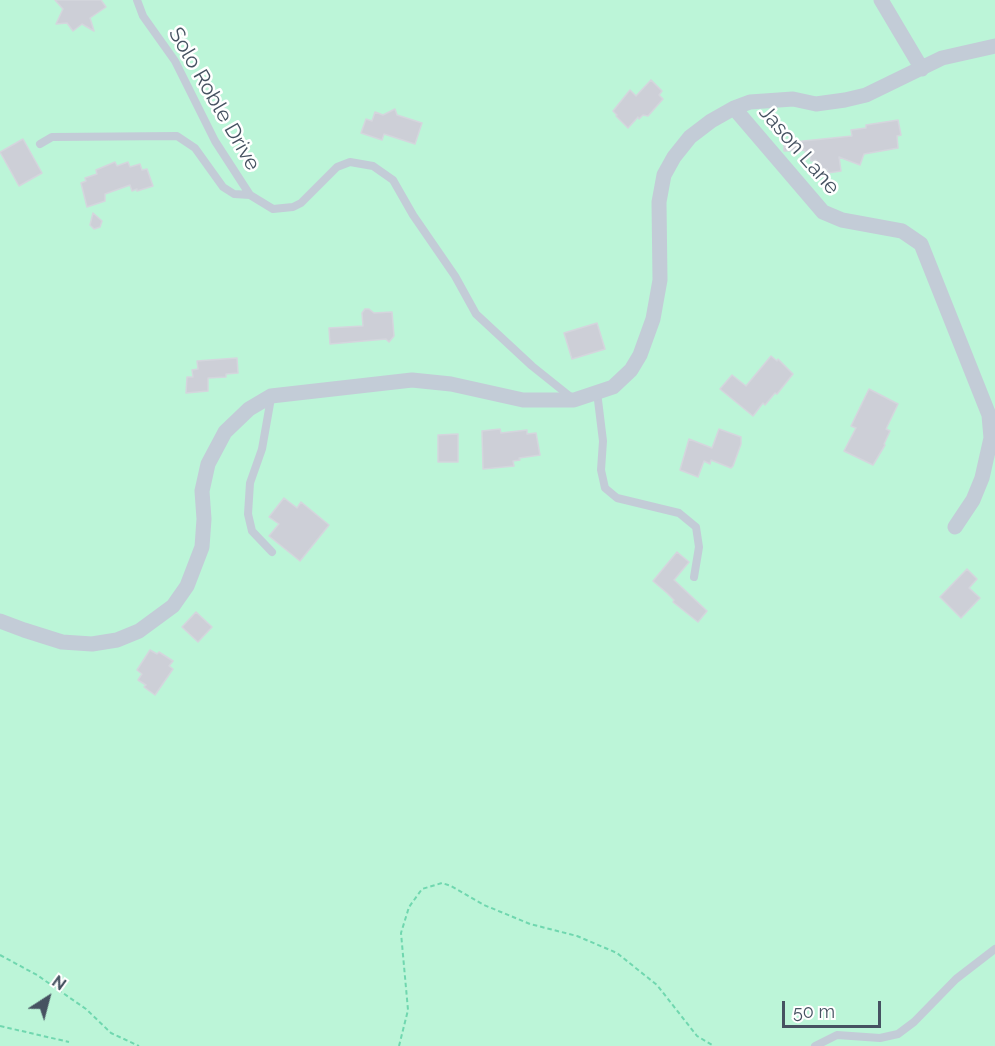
<!DOCTYPE html>
<style>
body{margin:0}
#map{position:relative;width:995px;height:1046px;overflow:hidden;background:#f4f1f1;font-family:Raleway,sans-serif}
canvas{display:block}
.north{position:absolute;left:18px;top:968px;width:60px;height:60px;-webkit-text-stroke:4px #fff;paint-order:stroke;rotate:36deg;font-size:16px;font-weight:700;line-height:24px;text-align:center;color:#465261}
.north::after{content:'';display:block;margin:auto;width:21px;height:27px;background:#465261;clip-path:polygon(50% 0,100% 100%,50% 72%,0 100%)}
.scale{position:absolute;left:782px;top:1001px;width:99px;height:27px;box-sizing:border-box;border:3px solid #465261;border-top:0;padding-left:8px;font-size:18px;line-height:21px;white-space:nowrap;color:#465261;-webkit-text-stroke:4px #fff;paint-order:stroke}
</style>
<div id="map">
<canvas width="995" height="1046"></canvas>
<div class="north">N</div>
<div class="scale">50 m</div>
</div>
<script>
const ctx = document.querySelector('canvas').getContext('2d');
ctx.lineJoin = 'round';
function fill(path, color) { ctx.fillStyle = color; ctx.fill(path, 'evenodd'); }
const shape = rows => new Path2D(rows.map(r => 'M' + r).join(''));
function strokePath(path, color, width, dash) { ctx.strokeStyle = color; ctx.lineWidth = width; ctx.lineCap = dash ? 'butt' : 'round'; ctx.setLineDash(dash || []); ctx.stroke(path); }
function write(font, color, halo, rows, align = 'center') {
  ctx.font = font + ' Raleway,sans-serif'; ctx.lineWidth = 5; ctx.setLineDash([]); ctx.textBaseline = 'middle'; ctx.strokeStyle = halo; ctx.fillStyle = color; for (const [text, x, y, turn = 0] of rows) {
    ctx.save(); ctx.translate(x, y); ctx.rotate((+turn || 0) * Math.PI / 180); ctx.textAlign = isNaN(turn) ? turn : align; if (halo) ctx.strokeText(text, 0, 0); ctx.fillText(text, 0, 0); ctx.restore();
  }
}
const green = shape([
 [0,0,995,0,995,1046,0,1046]
]);
const building = shape([
 [55,0,101,0,106,7,90,18,94,31,82,24,73,31,67,23,56,24,63,9,55,0],
 [651,80,662,91,659,95,663,99,648,116,643,115,639,119,638,117,628,128,616,116,617,115,613,111,630,90,636,96,651,80],
 [395,109,397,115,422,123,415,144,384,134,382,140,361,133,366,119,372,121,375,112,383,115,395,109],
 [898,120,901,135,897,136,898,148,864,154,860,165,839,157,841,171,828,173,827,169,819,170,816,160,811,161,810,155,806,156,805,150,784,151,784,143,852,136,851,130,866,128,866,125,898,120],
 [23,139,42,173,19,186,0,152,23,139],
 [115,162,117,166,128,162,130,167,140,164,142,170,147,169,153,186,137,191,137,189,132,191,130,185,105,194,105,201,87,207,81,183,86,181,85,178,97,174,96,170,115,162],
 [93,213,102,221,100,227,94,229,90,225,93,213],
 [365,309,369,309,374,313,392,312,394,336,389,342,386,339,330,344,329,328,363,326,362,313,365,309],
 [597,323,605,349,572,359,564,333,597,323],
 [771,356,777,361,778,359,793,374,777,394,775,393,765,405,763,403,753,416,720,389,732,375,746,386,771,356],
 [237,358,238,373,226,374,226,377,208,378,208,391,186,393,187,377,193,377,192,370,198,369,197,361,237,358],
 [869,389,898,404,886,429,890,431,884,444,885,445,873,465,844,451,856,428,851,426,869,389],
 [500,429,501,433,527,430,527,434,536,433,540,455,519,458,520,460,513,461,514,466,483,469,482,431,500,429],
 [719,429,741,437,741,444,733,466,731,468,711,460,710,464,704,461,698,477,680,470,689,439,712,448,719,429],
 [458,434,458,462,438,462,438,435,458,434],
 [284,498,297,508,301,502,329,525,300,561,269,536,279,524,269,517,284,498],
 [677,552,689,562,674,580,707,611,698,622,673,602,674,600,667,593,653,581,677,552],
 [967,569,977,579,969,588,980,598,961,618,940,597,967,569],
 [196,612,212,627,198,642,182,627,196,612],
 [150,650,157,654,159,652,173,661,169,666,173,669,155,695,144,687,146,685,138,680,142,674,137,670,150,650]
]);
const path = shape([
 [0,955,37,975,86,1009,111,1033,139,1046],
 [0,1026,69,1042],
 [399,1046,408,1010,401,933,409,907,422,889,442,883,451,886,484,905,530,924,577,936,617,953,657,985,697,1036,714,1046]
]);
const lane = shape([
 [137,0,143,16,175,61,215,141,250,195,273,209,293,207,301,203,337,167,350,162,373,166,393,180,413,215,455,276,476,314,532,366,572,398],
 [40,144,52,137,177,136,195,148,223,187,234,194,250,195],
 [597,392,603,441,601,470,605,488,617,498,679,513,696,527,699,547,694,577],
 [271,398,262,449,250,483,248,514,252,531,272,552],
 [815,1046,837,1035,880,1038,898,1034,914,1022,956,979,995,949]
]);
const street = shape([
 [881,0,922,69],
 [734,108,823,212,842,220,902,231,921,244,989,415,991,438,982,478,973,500,955,527],
 [0,621,24,630,62,642,92,644,117,640,139,631,173,606,187,586,202,547,204,519,202,491,208,464,225,432,249,409,271,396,412,380,451,384,523,400,574,400,613,387,631,370,640,355,653,319,660,280,659,202,664,175,674,157,690,137,711,121,734,108,750,102,793,99,816,104,845,100,866,95,942,58,995,46]
]);
const streetNames = [
 ["Solo Roble Drive",214,99,60],
 ["Jason Lane",799,150,49]
];
fill(green, '#bcf5d8');
fill(building, '#cdcfd7');
strokePath(building, '#d4d6dd', 1.5);
strokePath(path, '#70d7af', 2, [4.5, 3]);
strokePath(lane, '#c3ccd7', 8);
strokePath(street, '#c3ccd7', 15);
write('21px', '#465261', '#fff', streetNames);
</script>
